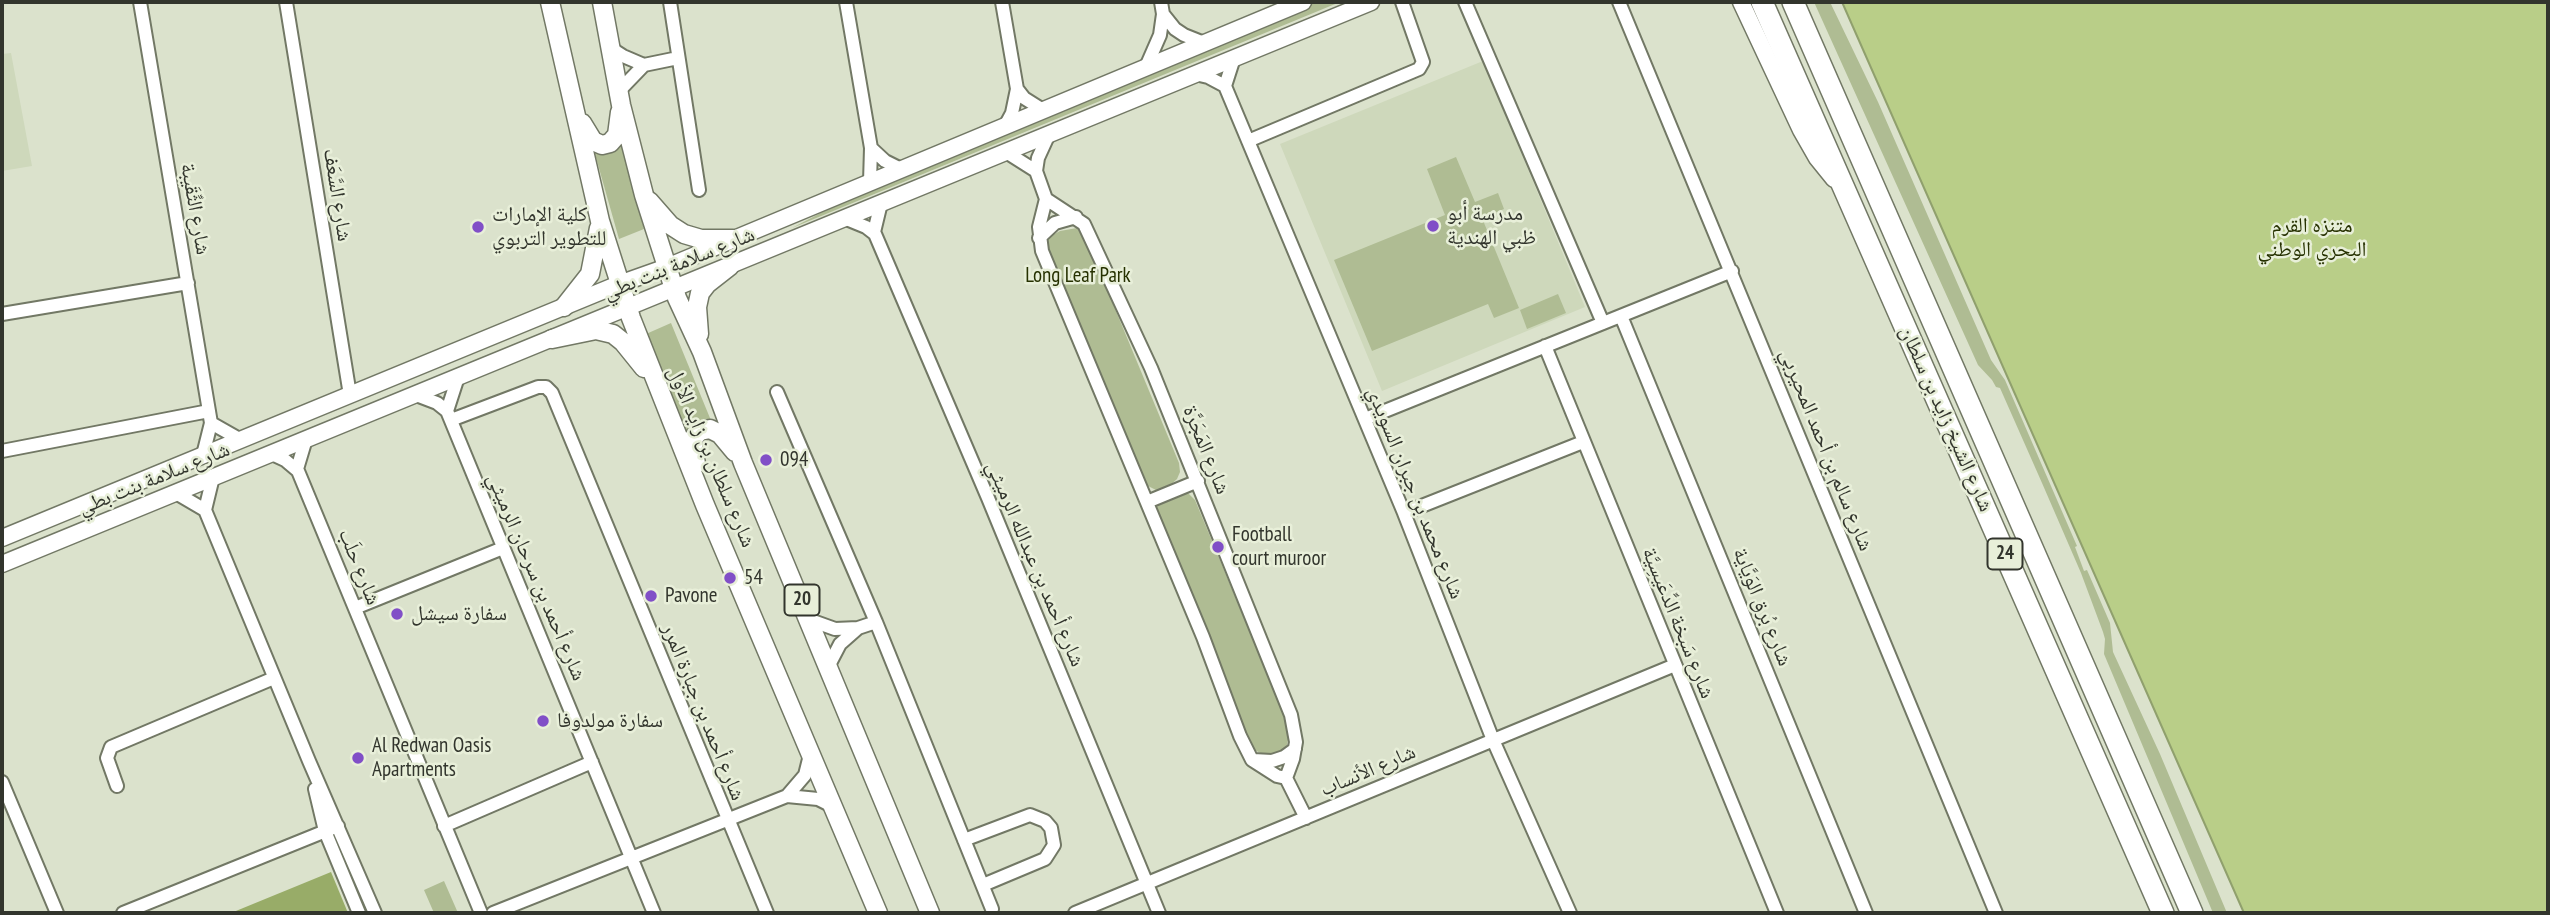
<!DOCTYPE html>
<meta charset="utf-8">
<style>
body{margin:0}
#map{position:relative;width:2550px;height:915px;overflow:hidden;background:#dbe2cc;font-family:"PT Sans Narrow",sans-serif}
canvas{display:block}
.frame{position:absolute;inset:0;border:4px solid #32352d;pointer-events:none}
</style>
<div id="map">
<canvas width="2550" height="915"></canvas>
<div class="frame"></div>
</div>
<script>
const ctx = document.querySelector('canvas').getContext('2d');
ctx.lineJoin = 'round';
function fill(path, color) { ctx.fillStyle = color; ctx.fill(path, 'evenodd'); }
const shape = rows => new Path2D(rows.map(r => 'M' + r).join(''));
function strokePath(path, color, width, dash) { ctx.strokeStyle = color; ctx.lineWidth = width; ctx.lineCap = dash ? 'butt' : 'round'; ctx.setLineDash(dash || []); ctx.stroke(path); }
function write(font, color, halo, rows, align = 'center') {
  ctx.font = font + ' "PT Sans Narrow","Noto Naskh Arabic",sans-serif'; ctx.lineWidth = 5; ctx.setLineDash([]); ctx.textBaseline = 'middle'; ctx.strokeStyle = halo; ctx.fillStyle = color; for (const [text, x, y, turn = 0] of rows) {
    ctx.save(); ctx.translate(x, y); ctx.rotate((+turn || 0) * Math.PI / 180); ctx.textAlign = isNaN(turn) ? turn : align; if (halo) ctx.strokeText(text, 0, 0); ctx.fillText(text, 0, 0); ctx.restore();
  }
}
const built = shape([
 [11,53,32,166,2,171,2,54],
 [1483,61,1585,307,1382,391,1280,144]
]);
const green = shape([
 [1316,2,1340,2,792,228,855,195,1010,127],
 [1814,2,1830,2,1878,102,1991,360,2005,380,2077,546,2075,547,2084,571,2087,570,2110,623,2113,652,2160,754,2227,913,2213,913,2104,654,2105,639,2103,632,2081,573,2042,483,2000,388,1996,387,1992,380,1978,365],
 [620,138,644,229,619,239,593,147],
 [1456,157,1475,202,1498,193,1504,209,1482,218,1519,308,1494,318,1488,304,1372,351,1334,260,1445,215,1427,169],
 [1077,228,1084,234,1179,463,1180,472,1177,479,1166,489,1156,490,1140,482,1045,244,1047,238,1060,231],
 [1558,294,1566,313,1527,329,1520,310],
 [671,323,712,423,687,437,646,334],
 [1188,493,1195,500,1290,729,1287,745,1277,755,1267,756,1250,748,1156,510,1158,504,1170,496],
 [444,881,458,913,434,913,424,890]
]);
const forest = shape([
 [331,872,348,913,231,913]
]);
const water = shape([
 [1842,2,2548,2,2548,913,2244,913,1842,2]
]);
const street = shape([
 [140,2,211,423,203,455],
 [286,2,350,395],
 [670,2,699,190],
 [846,2,871,148,870,182],
 [1002,2,1017,89,1012,113,1005,126],
 [1465,2,1603,323],
 [1619,2,1996,913],
 [1163,14,1175,29,1184,35,1204,43],
 [609,47,623,56,644,65],
 [1234,58,1225,86,1404,513,1493,740,1570,913],
 [1146,67,1160,35,1163,14,1161,2],
 [1195,74,1208,77,1225,86],
 [1017,89,1024,98,1043,110],
 [618,92,644,65,678,58],
 [1049,134,1038,158,1036,171,1046,199,1039,227,1042,251,1203,637,1240,736,1252,760,1277,776,1286,778,1306,818],
 [1248,141,1419,69,1423,62,1402,2],
 [871,148,885,161,901,169],
 [1006,152,1036,171],
 [1046,199,1084,224,1151,368,1291,715,1296,742,1293,759,1286,778],
 [844,218,866,227,875,234,988,498,1159,913],
 [874,232,881,203],
 [1039,238,1055,223,1076,217],
 [2,314,188,283],
 [1621,316,1866,913],
 [1545,346,1777,913],
 [458,377,447,411,654,913],
 [777,392,876,622,992,909],
 [416,395,437,403,447,411],
 [1365,419,1732,271],
 [451,420,538,387,546,387,552,393,767,913],
 [211,423,241,440],
 [2,451,209,411],
 [272,454,285,460,298,471,481,913],
 [297,469,306,439],
 [213,477,205,510,309,761,375,913],
 [176,493,205,510],
 [1147,502,1198,481],
 [1404,513,1583,442],
 [355,608,503,548],
 [810,620,835,629,858,628,876,622],
 [828,667,840,644,857,629],
 [1253,760,1272,761,1284,757,1295,749],
 [2,782,57,913],
 [117,786,107,758,111,747,274,678],
 [315,789,325,831,359,913],
 [787,796,805,775,810,755],
 [444,826,592,762],
 [964,840,1030,815,1045,821,1051,828,1054,845,1045,859,983,885],
 [123,913,338,826],
 [493,913,787,796,818,799,834,807],
 [1075,913,1675,665]
]);
const secondary = shape([
 [1741,2,1801,130,1817,158,1834,179],
 [2,538,619,284,667,267,1303,2],
 [2,564,1371,2]
]);
const primary = shape([
 [550,2,600,221,631,318,705,505,878,913],
 [602,2,621,105,644,195,677,298,702,352,743,463,930,913],
 [582,123,593,141,602,145,610,143,617,135,620,112],
 [649,201,670,225,684,234,701,239,733,239],
 [564,307,590,274,599,228],
 [699,334,697,307,700,293,707,284,730,266],
 [552,339,596,330,613,334,623,342,644,368],
 [696,464,693,446,694,437,700,431,710,429,720,434,735,452]
]);
const highway = shape([
 [1762,2,2163,913],
 [1793,2,2192,913]
]);
const markers = [
 [1433,226,7,"#814fc7"],
 [478,227,7,"#814fc7"],
 [766,460,7,"#814fc7"],
 [1218,547,7,"#814fc7"],
 [730,578,7,"#814fc7"],
 [651,596,7,"#814fc7"],
 [397,614,7,"#814fc7"],
 [543,721,7,"#814fc7"],
 [358,758,7,"#814fc7"]
];
const shields = [
 [2005,554,35],
 [802,600,35]
];
const shieldNames = [
 ["24",2005,554],
 ["20",802,600]
];
const streetNames = [
 ["شارع السَّعَف",337,195,81],
 ["شارع الثِّقَيبة",195,209,80],
 ["شارع سلامة بنت بطي",679,264,-22],
 ["شارع الشيخ زايد بن سلطان",1946,419,66],
 ["شارع المَجَرَّة",1206,450,68],
 ["شارع سالم بن أحمد المحيربي",1826,450,68],
 ["شارع سلطان بن زايد الأول",711,457,67],
 ["شارع سلامة بنت بطي",154,479,-22],
 ["شارع محمد بن جبران السويدي",1415,493,68],
 ["شارع أحمد بن عبدالله الرميثي",1035,564,67],
 ["شارع حلَب",359,567,68],
 ["شارع أحمد بن سرحان الرميثي",536,577,67],
 ["شارع بُرق الوَيَّاية",1762,607,68],
 ["شارع سَبخة الدِّعَيسِيَّة",1678,623,68],
 ["شارع أحمد بن جبارة المرر",703,712,68],
 ["شارع الأنساب",1368,771,-23]
];
const poiNames = [
 ["مدرسة أبو",1447,214],
 ["ظبي الهندية",1447,238],
 ["كلية الإمارات",492,215],
 ["للتطوير التربوي",492,239],
 ["094",780,460],
 ["Football",1232,535],
 ["court muroor",1232,559],
 ["54",744,578],
 ["Pavone",665,596],
 ["سفارة سيشل",411,614],
 ["سفارة مولدوفا",557,721],
 ["Al Redwan Oasis",372,746],
 ["Apartments",372,770]
];
const parkNames = [
 ["متنزه القرم",2312,226],
 ["البحري الوطني",2312,250],
 ["Long Leaf Park",1078,276]
];
fill(built, '#ced8bb');
fill(green, '#afbc93');
fill(forest, '#98ac68');
fill(water, '#b9ce88');
strokePath(water, '#90a06d', 2);
strokePath(street, '#727865', 16);
strokePath(secondary, '#727865', 19);
strokePath(primary, '#727865', 21);
strokePath(highway, '#727865', 24);
strokePath(street, '#fff', 12);
strokePath(secondary, '#fff', 16);
strokePath(primary, '#fff', 18);
strokePath(highway, '#fff', 21);
for (const [x, y, r, color] of markers) { const dot = new Path2D(); dot.arc(x, y, r, 0, 2 * Math.PI); ctx.fillStyle = color; ctx.fill(dot); strokePath(dot, '#e8efd9', 2.5); }
for (const [x, y, w] of shields) { const box = new Path2D(); box.roundRect(x - w / 2, y - 15.5, w, 31, 5); ctx.fillStyle = '#e8efd9'; ctx.fill(box); strokePath(box, '#32352d', 2); }
write('bold 19px', '#32352d', null, shieldNames);
write('21px', '#32352d', '#e8efd9', streetNames);
write('21px', '#32352d', '#e8efd9', poiNames, 'left');
write('21px', '#263100', '#e8efd9', parkNames);
</script>
